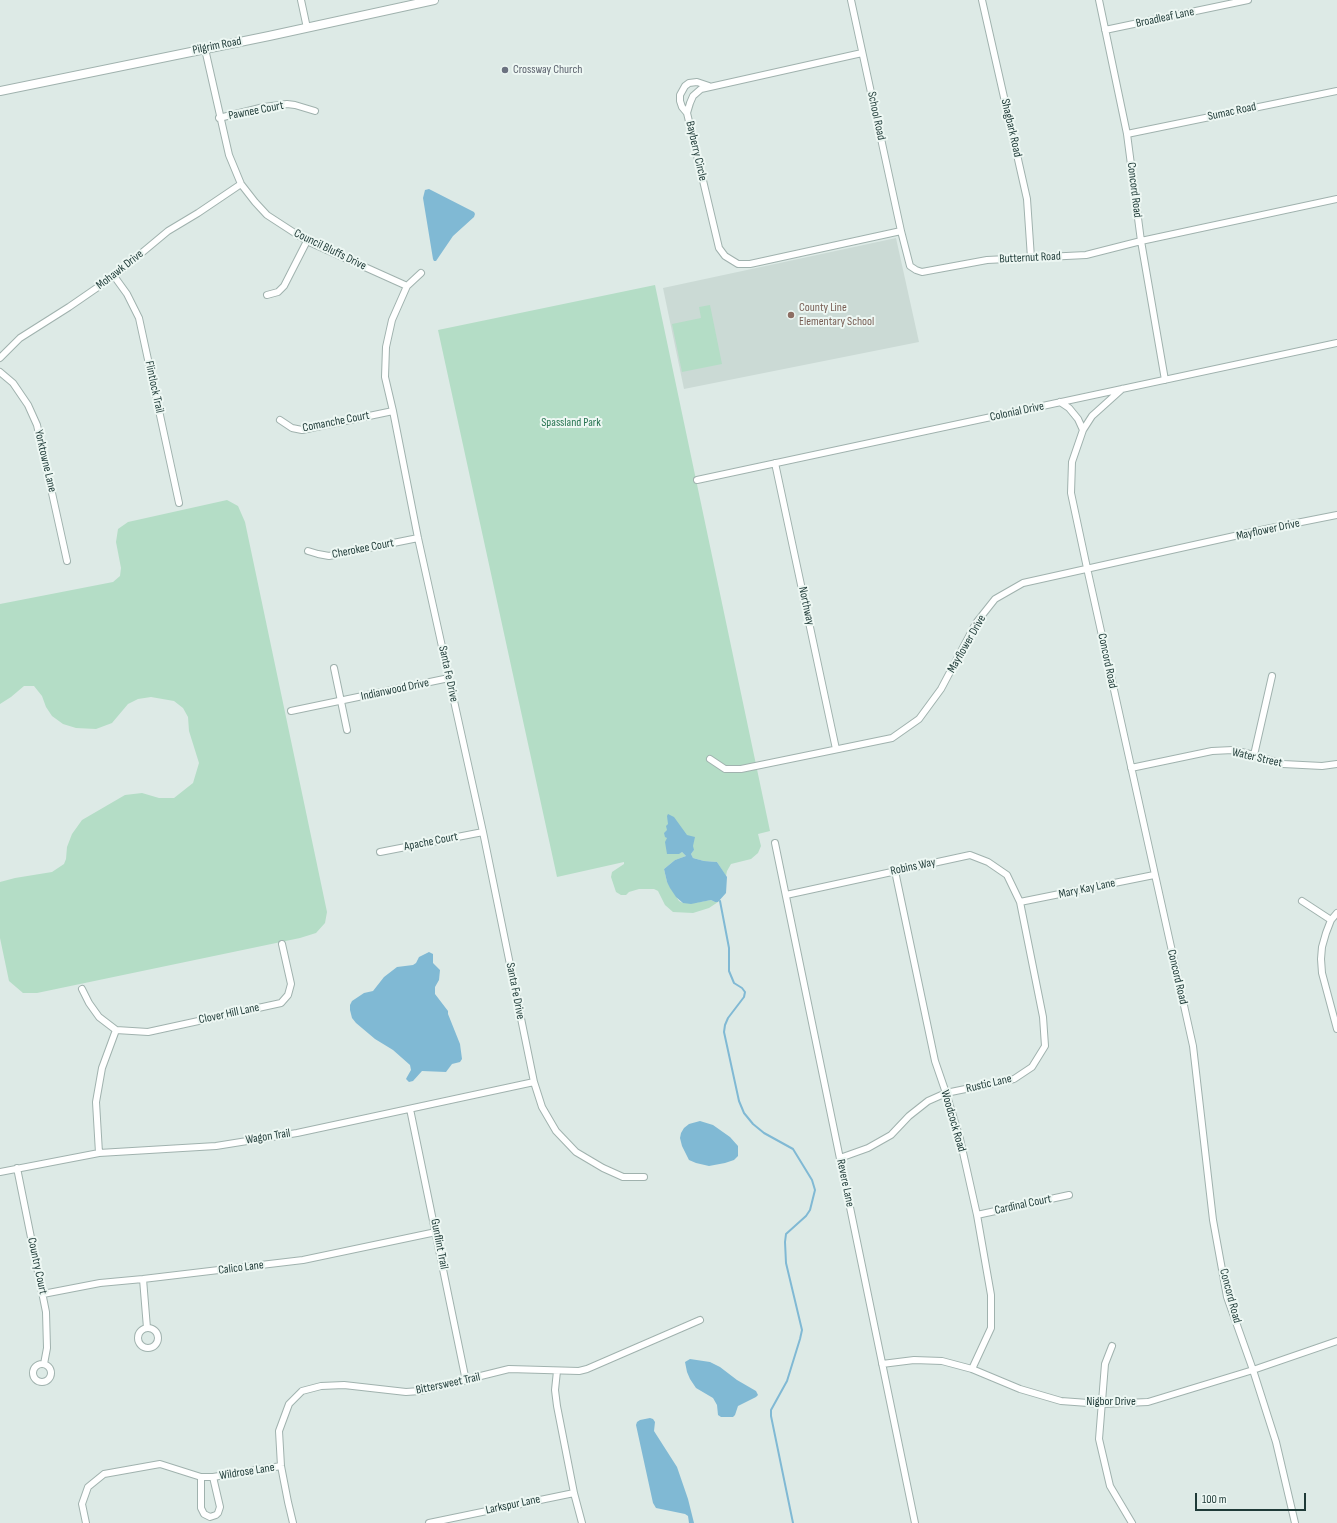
<!DOCTYPE html>
<style>
body{margin:0}
#map{position:relative;width:1337px;height:1523px;overflow:hidden;background:#ddeae6;font-family:"Sofia Sans Condensed",sans-serif}
canvas{display:block}
.scale{position:absolute;left:1195px;top:1493px;width:111px;height:18px;box-sizing:border-box;border:2px solid #1e3a37;border-top:0;padding-left:5px;font-size:12px;line-height:14px;white-space:nowrap;color:#1e3a37;-webkit-text-stroke:3px #edf7f3;paint-order:stroke}
</style>
<div id="map">
<canvas width="1337" height="1523"></canvas>
<div class="scale">100 m</div>
</div>
<script>
const ctx = document.querySelector('canvas').getContext('2d');
ctx.lineJoin = 'round';
function fill(path, color) { ctx.fillStyle = color; ctx.fill(path, 'evenodd'); }
const shape = rows => new Path2D(rows.map(r => 'M' + r).join(''));
function strokePath(path, color, width, dash) { ctx.strokeStyle = color; ctx.lineWidth = width; ctx.lineCap = dash ? 'butt' : 'round'; ctx.setLineDash(dash || []); ctx.stroke(path); }
function write(font, color, halo, rows, align = 'center') {
  ctx.font = font + ' "Sofia Sans Condensed",sans-serif'; ctx.lineWidth = 4; ctx.setLineDash([]); ctx.textBaseline = 'middle'; ctx.strokeStyle = halo; ctx.fillStyle = color; for (const [text, x, y, turn = 0] of rows) {
    ctx.save(); ctx.translate(x, y); ctx.rotate((+turn || 0) * Math.PI / 180); ctx.textAlign = isNaN(turn) ? turn : align; if (halo) ctx.strokeText(text, 0, 0); ctx.fillText(text, 0, 0); ctx.restore();
  }
}
const built = shape([
 [896,238,919,342,684,389,663,288]
]);
const green = shape([
 [655,285,770,831,758,834,761,846,758,853,751,859,731,864,727,871,726,876,717,862,704,861,693,858,691,854,694,850,668,854,677,854,682,852,686,856,675,860,664,869,667,882,679,901,683,903,694,903,711,900,715,902,718,902,709,908,693,913,673,912,665,905,658,891,654,889,639,889,629,892,626,895,621,895,616,892,611,877,612,872,624,864,624,862,557,877,438,330],
 [710,305,722,364,682,372,672,324,701,318,699,307],
 [227,500,238,506,245,522,327,912,325,923,316,933,300,938,37,993,23,993,9,981,0,938,0,882,15,878,52,872,64,864,66,859,67,847,72,834,82,820,125,795,142,793,159,798,174,798,193,783,199,763,189,731,188,717,183,708,174,701,151,697,138,699,128,704,112,723,96,729,76,728,63,724,52,716,46,707,42,696,34,686,24,686,11,697,0,704,0,604,113,582,120,576,121,568,116,542,118,529,128,522]
]);
const water = shape([
 [429,189,474,212,475,214,474,217,453,236,436,261,434,261,433,259,423,198,425,190],
 [668,814,674,817,687,835,695,837,693,846,694,850,691,854,693,858,704,861,717,862,727,877,726,893,718,902,715,902,711,900,691,904,683,903,676,897,670,888,667,882,664,869,675,860,686,856,682,852,679,854,667,854,665,842,667,838,665,837,664,833,667,830,666,826,668,824,667,816],
 [429,952,433,954,433,963,440,970,439,980,435,987,435,994,448,1011,448,1014,460,1044,462,1059,460,1062,452,1064,446,1072,422,1071,413,1081,409,1082,406,1079,407,1077,411,1070,410,1065,393,1050,375,1039,356,1023,352,1018,350,1010,350,1005,352,1001,364,993,373,991,384,977,397,967,413,965,416,963,419,957],
 [700,1121,713,1125,730,1137,738,1146,738,1156,734,1160,725,1163,709,1166,696,1163,689,1160,682,1146,680,1138,681,1133,684,1128,689,1124],
 [690,1359,710,1362,720,1367,737,1380,756,1391,758,1395,756,1397,738,1406,735,1415,733,1417,721,1417,718,1415,717,1405,713,1398,696,1388,690,1379,687,1372,685,1362],
 [650,1418,653,1419,655,1422,654,1431,677,1467,688,1499,694,1523,689,1523,688,1516,685,1514,656,1508,653,1503,636,1425,637,1422,640,1420]
]);
const stream = shape([
 [720,901,729,948,729,971,734,983,742,988,745,992,744,997,728,1018,725,1025,724,1032,739,1101,744,1113,753,1124,764,1133,793,1149,812,1180,815,1190,810,1210,806,1216,786,1234,785,1242,786,1263,802,1330,800,1339,787,1381,771,1410,771,1416,793,1523]
]);
const minor = shape([
 [301,0,307,28],
 [851,0,901,231,910,266,916,270,922,272,987,260,1086,255,1141,241,1337,199],
 [982,0,1027,199,1031,258],
 [1099,0,1127,134,1141,241,1165,380],
 [1105,30,1248,0],
 [205,49,229,155,241,184,255,202,267,215,307,241,407,286],
 [862,53,701,89,693,96,690,103,687,113,719,248,725,256,738,264,750,264,901,231],
 [687,113,682,107,680,101,680,95,685,86,689,83,697,82,709,86],
 [219,118,264,107,287,104,295,105,315,111],
 [1127,134,1337,91],
 [421,273,407,286,392,320,386,347,385,377,393,411,418,538,483,832,534,1082,542,1107,556,1131,576,1152,603,1168,623,1177,644,1177],
 [114,276,127,294,139,318,179,503],
 [267,295,278,292,284,286,307,241],
 [0,358,20,338,69,307,114,276,168,231,198,213,241,184],
 [0,372,13,383,28,405,37,425,67,561],
 [1122,389,1092,416,1083,430,1072,462,1071,493,1087,568,1193,1046,1213,1220,1227,1297,1253,1370,1276,1442,1295,1523],
 [1060,402,1069,408,1078,419,1083,430],
 [280,420,292,428,302,430,393,411],
 [775,463,836,749],
 [697,480,1337,343],
 [308,551,318,554,329,556,418,538],
 [334,668,347,730],
 [291,711,449,678],
 [1254,755,1272,676],
 [710,759,725,769,741,769,892,738,919,719,941,689,976,623,995,599,1023,583,1266,529,1337,515],
 [1131,768,1212,751,1233,750,1254,755,1283,764,1322,766,1337,764],
 [775,843,915,1523],
 [380,852,483,832],
 [895,871,935,1061,946,1093,960,1139,977,1215,991,1295,991,1328,972,1369],
 [786,895,970,855,988,862,1007,875,1020,902,1043,1017,1045,1046,1032,1067,1014,1079,946,1093,928,1101,909,1116,891,1135,868,1148,840,1158],
 [1302,901,1331,920],
 [1020,902,1154,875],
 [1337,913,1331,920,1326,933,1322,947,1321,959,1322,973,1337,1029],
 [82,989,89,1003,99,1017,116,1030,102,1068,96,1102,99,1153],
 [116,1030,148,1032,281,1003,288,995,291,984,282,944],
 [410,1109,466,1381],
 [17,1168,46,1312,47,1348,44,1364],
 [0,1172,99,1153,216,1146,297,1133,534,1082],
 [977,1215,1069,1195],
 [143,1279,147,1328],
 [43,1294,100,1283,143,1279,303,1260,436,1232],
 '138 1338a10 10 0 1 1 20 0a10 10 0 1 1-20 0Z',
 [1112,1346,1105,1364,1099,1439,1110,1486,1132,1523],
 '33 1373a9 9 0 1 1 18 0a9 9 0 1 1-18 0Z',
 [882,1364,914,1360,942,1361,972,1369,1020,1389,1061,1401,1102,1404,1148,1402,1253,1370,1337,1341],
 [557,1371,555,1390,557,1406,574,1493,582,1523],
 [201,1477,201,1508,204,1514,210,1517,216,1515,218,1513,220,1507,213,1477],
 [86,1523,82,1504,88,1487,104,1474,160,1464,201,1477,213,1477,281,1466],
 [293,1523,288,1502,281,1466,279,1431,289,1404,302,1391,321,1386,344,1385,406,1392,420,1391,509,1369,579,1371,587,1369,700,1320],
 [429,1523,574,1493]
]);
const tertiary = shape([
 [0,91,269,36,434,0]
]);
const markers = [
 [505,70,4,"#6b7280"],
 [791,315,4,"#8d6e63"]
];
const streetNames = [
 ["Broadleaf Lane",1165,18,-12],
 ["Pilgrim Road",217,46,-11],
 ["Pawnee Court",256,111,-11],
 ["Sumac Road",1232,112,-12],
 ["School Road",876,116,78],
 ["Shagbark Road",1011,128,77],
 ["Bayberry Circle",696,151,77],
 ["Concord Road",1134,190,83],
 ["Council Bluffs Drive",330,250,26],
 ["Butternut Road",1030,258,-3],
 ["Mohawk Drive",120,270,-38],
 ["Flintlock Trail",154,387,78],
 ["Colonial Drive",1017,412,-12],
 ["Comanche Court",336,422,-11],
 ["Yorktowne Lane",45,461,77],
 ["Mayflower Drive",1268,530,-12],
 ["Cherokee Court",363,549,-11],
 ["Northway",806,606,78],
 ["Mayflower Drive",967,644,-60],
 ["Concord Road",1107,661,78],
 ["Santa Fe Drive",448,674,78],
 ["Indianwood Drive",395,690,-12],
 ["Water Street",1257,758,13],
 ["Apache Court",431,842,-11],
 ["Robins Way",913,867,-12],
 ["Mary Kay Lane",1087,889,-12],
 ["Concord Road",1177,977,77],
 ["Santa Fe Drive",515,991,79],
 ["Clover Hill Lane",229,1014,-12],
 ["Rustic Lane",989,1084,-13],
 ["Woodcock Road",953,1121,74],
 ["Wagon Trail",268,1137,-9],
 ["Revere Lane",845,1183,78],
 ["Cardinal Court",1023,1205,-12],
 ["Gunflint Trail",439,1244,79],
 ["Country Court",37,1266,78],
 ["Calico Lane",241,1268,-7],
 ["Concord Road",1230,1296,75],
 ["Bittersweet Trail",448,1384,-12],
 ["Nigbor Drive",1111,1402],
 ["Wildrose Lane",247,1472,-9],
 ["Larkspur Lane",513,1505,-12]
];
const worshipNames = [
 ["Crossway Church",513,70]
];
const educationNames = [
 ["County Line",799,308],
 ["Elementary School",799,322]
];
const parkNames = [
 ["Spassland Park",571,423]
];
fill(built, '#cbdad5');
fill(green, '#b4ddc6');
fill(water, '#80b9d4');
strokePath(stream, '#80b9d4', 2);
strokePath(minor, '#a0b2ae', 8);
strokePath(tertiary, '#a0b2ae', 10);
strokePath(minor, '#fff', 6);
strokePath(tertiary, '#fff', 8);
for (const [x, y, r, color] of markers) { const dot = new Path2D(); dot.arc(x, y, r, 0, 2 * Math.PI); ctx.fillStyle = color; ctx.fill(dot); strokePath(dot, '#edf7f3', 1.5); }
write('12px', '#1e3a37', '#edf7f3', streetNames);
write('12px', '#5b616d', '#edf7f3', worshipNames, 'left');
write('12px', '#785e54', '#edf7f3', educationNames, 'left');
write('12px', '#267350', '#edf7f3', parkNames);
</script>
